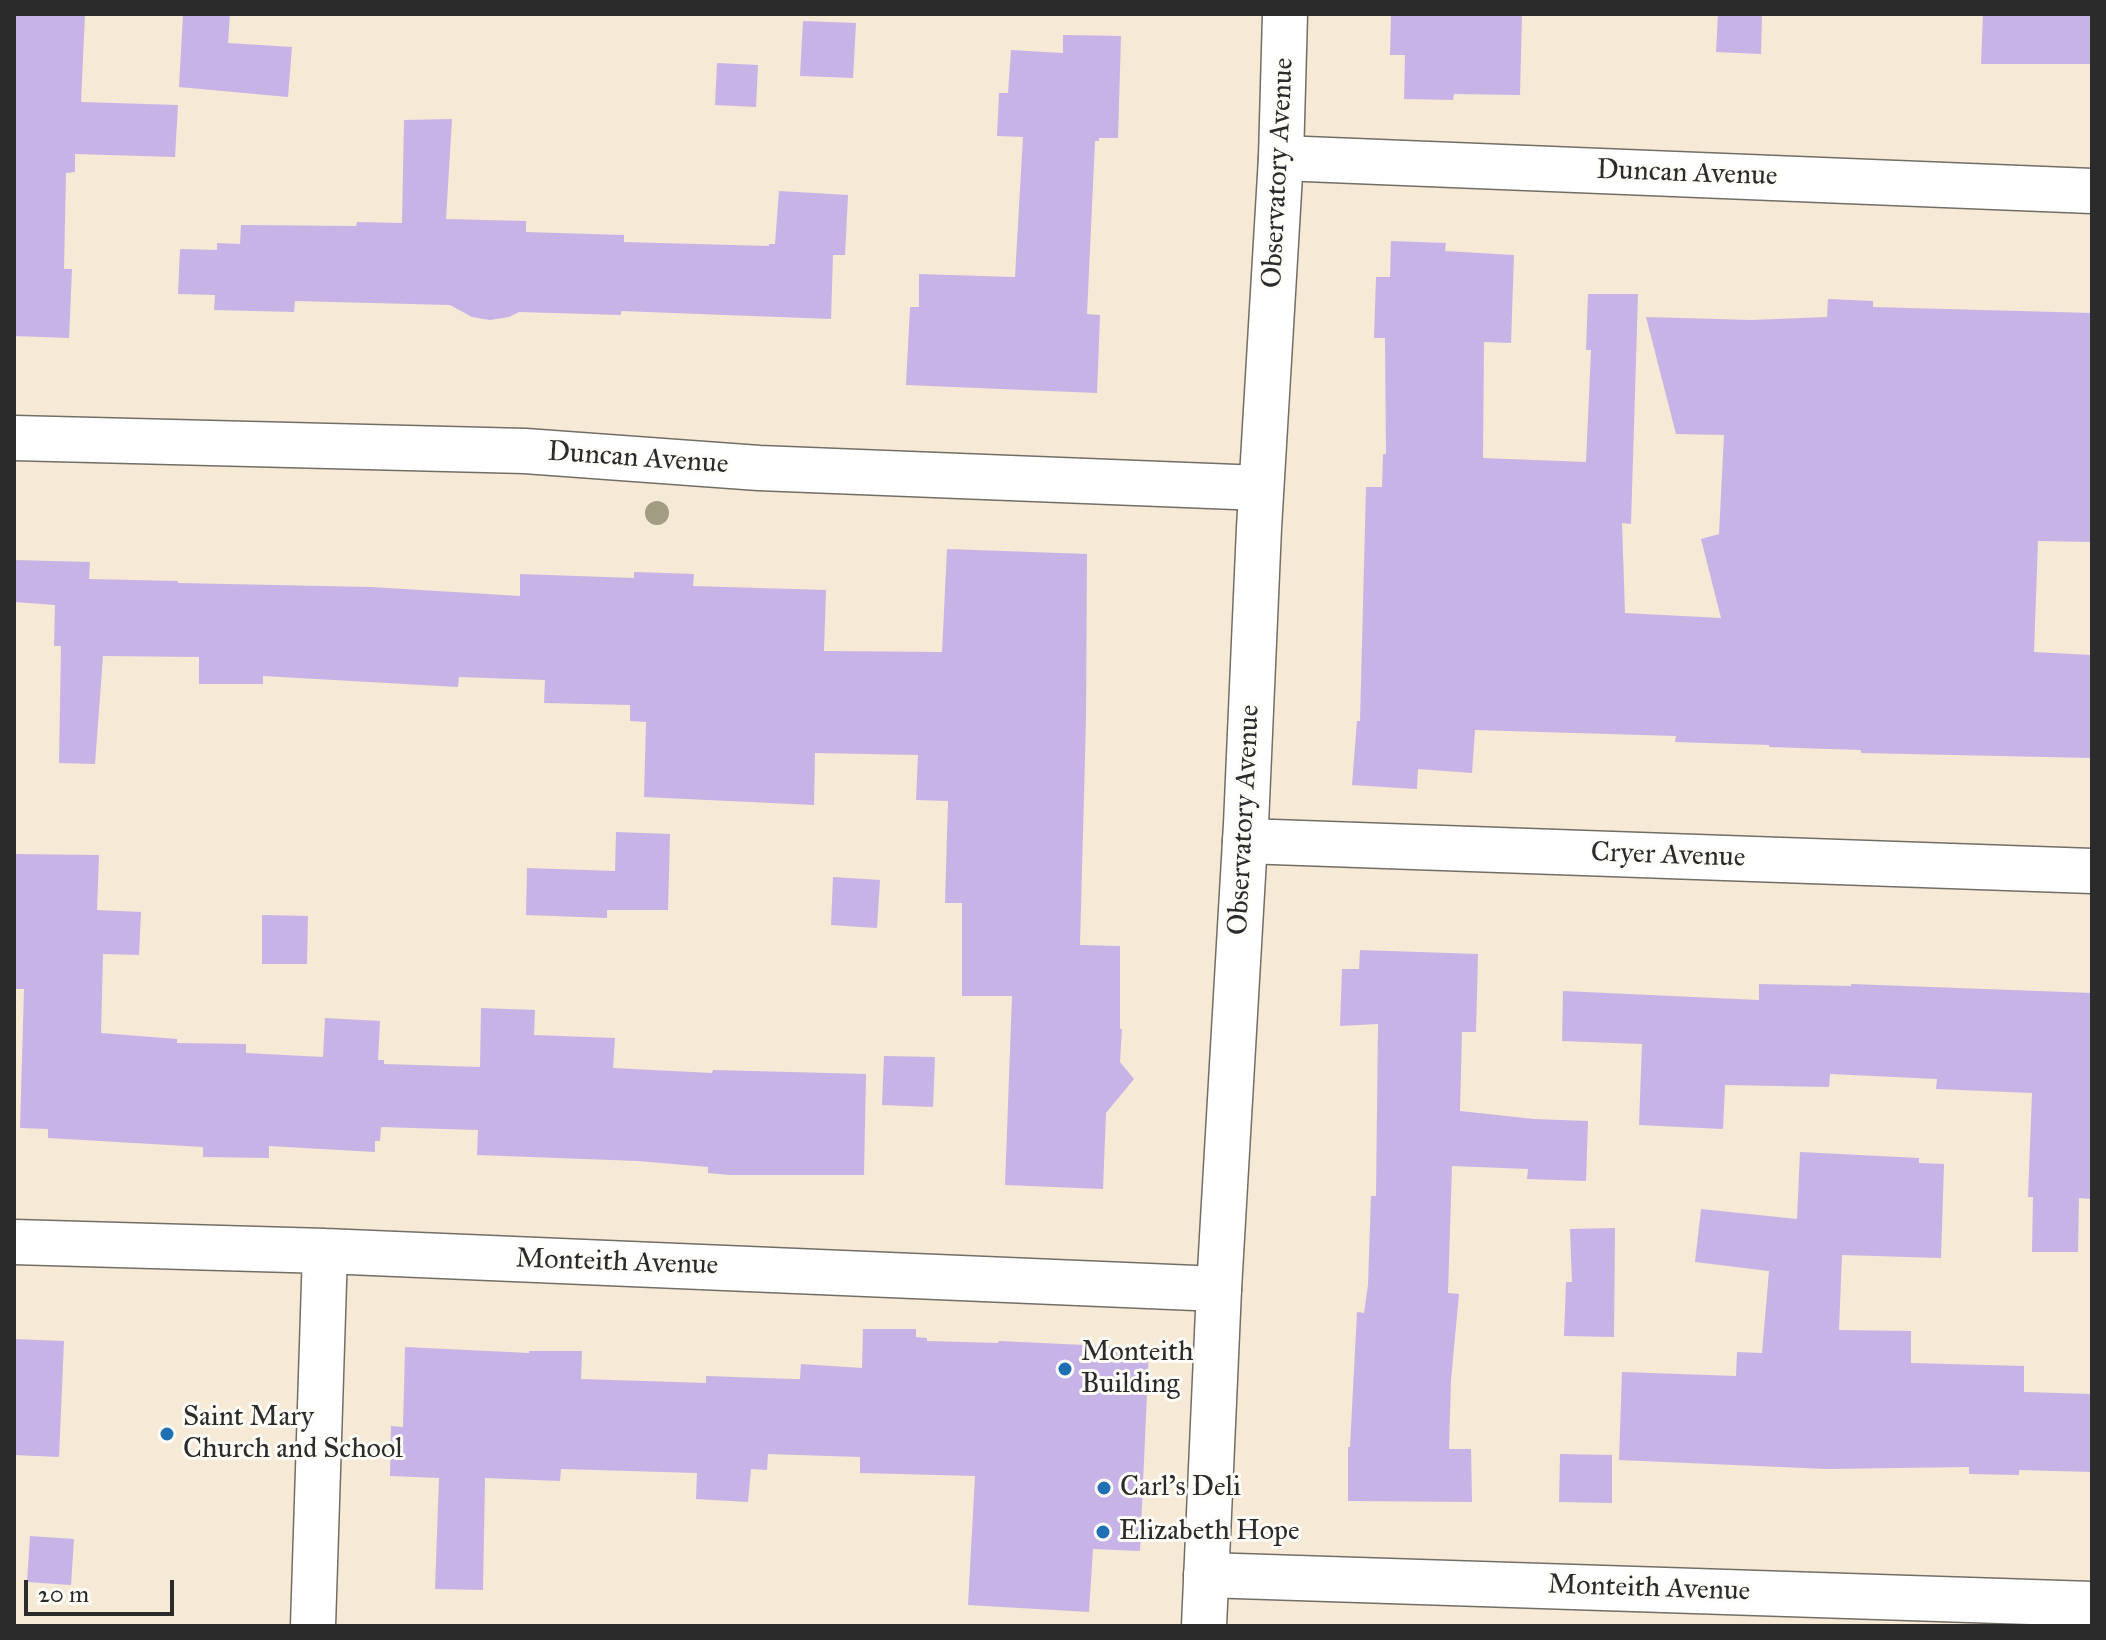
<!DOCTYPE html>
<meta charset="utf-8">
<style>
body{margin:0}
#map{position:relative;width:2106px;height:1640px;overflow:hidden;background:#f6e9d5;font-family:"IM FELL Great Primer",serif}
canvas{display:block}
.frame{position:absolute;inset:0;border:16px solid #2b2b2b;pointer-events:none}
.scale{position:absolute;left:24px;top:1580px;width:150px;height:36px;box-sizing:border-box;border:4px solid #2b2b2b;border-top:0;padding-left:10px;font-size:24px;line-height:28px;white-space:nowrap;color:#2b2b2b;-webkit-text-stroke:6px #fdfcf7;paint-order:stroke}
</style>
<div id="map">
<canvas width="2106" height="1640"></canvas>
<div class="frame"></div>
<div class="scale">20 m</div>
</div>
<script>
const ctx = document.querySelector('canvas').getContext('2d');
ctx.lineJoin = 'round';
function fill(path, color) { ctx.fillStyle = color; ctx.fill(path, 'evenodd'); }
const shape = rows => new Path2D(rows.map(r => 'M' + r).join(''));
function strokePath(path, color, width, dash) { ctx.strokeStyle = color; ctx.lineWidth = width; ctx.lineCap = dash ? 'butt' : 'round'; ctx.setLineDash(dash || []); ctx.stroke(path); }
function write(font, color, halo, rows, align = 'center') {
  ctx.font = font + ' "IM FELL Great Primer",serif'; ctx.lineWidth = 6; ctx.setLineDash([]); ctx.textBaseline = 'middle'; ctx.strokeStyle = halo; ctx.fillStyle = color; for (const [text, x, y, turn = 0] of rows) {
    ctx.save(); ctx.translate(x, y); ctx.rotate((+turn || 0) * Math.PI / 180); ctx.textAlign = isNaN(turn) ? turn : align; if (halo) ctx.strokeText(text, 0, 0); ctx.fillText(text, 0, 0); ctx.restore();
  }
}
const building = shape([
 [14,14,85,14,81,102,178,105,175,157,75,154,75,172,66,173,64,269,72,269,69,338,14,336],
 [183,14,230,14,228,43,292,47,288,97,179,87],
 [1391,14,1522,14,1520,95,1454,94,1453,100,1404,99,1405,55,1390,55],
 [1718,14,1762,14,1761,54,1716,52],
 [1983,14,2092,14,2092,64,1981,64],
 [803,21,856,23,853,78,800,76],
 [1063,35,1121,36,1118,138,1099,138,1099,141,1095,141,1087,314,1100,315,1097,393,906,385,910,307,919,307,919,274,1015,277,1023,137,997,136,999,93,1008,93,1011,50,1063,53],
 [717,63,758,65,756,107,715,105],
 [452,119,446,219,526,221,526,232,624,235,624,242,769,246,769,244,775,244,779,191,848,195,845,255,833,255,831,319,621,311,621,315,519,312,509,317,490,320,472,317,450,305,295,301,294,312,214,310,215,295,178,294,180,249,217,250,217,243,240,244,241,225,356,226,357,222,402,223,404,120],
 [1391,241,1446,243,1445,251,1514,255,1511,343,1484,342,1483,458,1586,462,1591,350,1586,350,1588,294,1638,294,1631,524,1622,523,1625,613,1721,618,1701,539,1719,534,1724,435,1676,434,1646,317,1751,320,1827,317,1828,299,1873,301,1873,307,2092,313,2092,542,2038,541,2034,652,2092,655,2092,758,1861,753,1861,750,1769,747,1769,745,1675,742,1676,736,1475,730,1472,773,1418,769,1417,789,1352,785,1357,721,1360,721,1366,487,1382,487,1383,454,1386,454,1385,338,1374,338,1376,277,1390,277],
 [947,549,1087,554,1086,719,1080,945,1120,946,1120,1029,1122,1029,1120,1062,1134,1079,1106,1113,1103,1189,1005,1185,1012,996,962,996,962,903,945,903,948,801,916,800,918,755,815,753,814,805,644,797,646,722,630,721,630,705,544,703,545,680,459,677,458,687,263,676,263,684,199,684,199,657,103,656,95,764,59,763,61,646,54,646,55,605,14,602,14,560,90,562,89,579,178,581,178,583,371,587,520,596,520,574,634,578,634,572,694,574,693,586,826,590,824,651,942,652],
 [616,832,670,834,668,910,607,910,607,918,526,915,527,868,615,871],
 [14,854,99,855,97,910,141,912,139,955,103,954,101,1033,177,1039,177,1043,246,1044,246,1053,323,1057,325,1018,380,1021,378,1060,384,1060,384,1064,480,1067,481,1008,535,1010,534,1035,615,1038,613,1068,712,1073,713,1070,866,1074,864,1175,730,1175,708,1173,708,1167,638,1161,477,1155,478,1130,381,1127,380,1141,375,1141,375,1152,269,1146,269,1158,203,1157,203,1147,48,1138,48,1129,20,1128,24,989,14,989],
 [833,877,880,880,877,928,831,925],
 [262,915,308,916,307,964,262,964],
 [1360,950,1478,954,1476,1032,1462,1032,1460,1111,1534,1119,1588,1121,1586,1181,1527,1179,1528,1169,1452,1166,1448,1293,1459,1294,1451,1380,1449,1449,1471,1449,1472,1502,1348,1501,1348,1447,1350,1447,1357,1312,1364,1313,1368,1285,1371,1196,1376,1196,1378,1024,1340,1026,1342,969,1359,969],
 [1759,984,1851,986,1851,984,2092,993,2092,1199,2079,1198,2078,1252,2032,1252,2033,1197,2028,1197,2032,1093,1936,1089,1937,1079,1830,1074,1829,1087,1725,1085,1723,1129,1639,1125,1642,1044,1562,1041,1563,991,1759,1000],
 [884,1056,935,1057,933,1107,882,1105],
 [1800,1152,1919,1158,1919,1163,1944,1164,1941,1258,1842,1255,1839,1330,1911,1331,1911,1363,2024,1366,2024,1392,2092,1394,2092,1472,2019,1470,2019,1475,1969,1474,1969,1467,1827,1469,1619,1460,1622,1372,1736,1376,1737,1352,1762,1353,1769,1271,1695,1262,1701,1209,1797,1219],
 [1615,1228,1614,1337,1564,1336,1566,1282,1572,1282,1570,1229],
 [863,1329,916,1329,916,1337,927,1338,927,1341,998,1343,999,1341,1149,1348,1140,1551,1093,1549,1089,1612,968,1605,975,1476,860,1473,860,1457,768,1454,767,1470,751,1469,748,1502,696,1499,697,1473,561,1469,560,1481,485,1478,483,1590,435,1589,439,1478,390,1476,391,1426,403,1427,405,1347,529,1353,529,1351,582,1351,581,1379,706,1383,706,1376,793,1379,800,1379,801,1364,862,1368],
 [14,1339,64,1341,59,1457,14,1455],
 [1560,1454,1612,1455,1612,1503,1559,1502],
 [30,1536,74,1539,71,1585,27,1582]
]);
const minor = shape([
 [1281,158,2092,191],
 [14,438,525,451,759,468,1261,488],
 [1245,841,2092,871],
 [14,1242,325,1251,1219,1289],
 [1206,1575,2092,1604],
 [313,1626,325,1251]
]);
const tertiary = shape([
 [1204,1626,1219,1289,1246,824,1259,528,1281,158,1285,14]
]);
const trees = [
 [657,513]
];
const markers = [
 [1065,1369,8,"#1f6fb2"],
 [167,1434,8,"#1f6fb2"],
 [1104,1488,8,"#1f6fb2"],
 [1103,1532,8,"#1f6fb2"]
];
const streetNames = [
 ["Observatory Avenue",1279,173,-87],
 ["Duncan Avenue",1687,174,2],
 ["Duncan Avenue",638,459,4],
 ["Observatory Avenue",1245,820,-87],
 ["Cryer Avenue",1668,856,2],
 ["Monteith Avenue",617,1263,2],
 ["Monteith Avenue",1649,1589,2]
];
const poiNames = [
 ["Monteith",1081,1353],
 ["Building",1081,1385],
 ["Saint Mary",183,1418],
 ["Church and School",183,1450],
 ["Carl’s Deli",1120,1488],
 ["Elizabeth Hope",1119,1532]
];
fill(building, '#c8b3e6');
strokePath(minor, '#726e66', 47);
strokePath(tertiary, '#726e66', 47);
strokePath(minor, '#fff', 44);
strokePath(tertiary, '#fff', 44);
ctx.fillStyle = '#a09d82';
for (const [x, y] of trees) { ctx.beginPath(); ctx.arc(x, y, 12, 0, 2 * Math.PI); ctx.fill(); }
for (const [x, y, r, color] of markers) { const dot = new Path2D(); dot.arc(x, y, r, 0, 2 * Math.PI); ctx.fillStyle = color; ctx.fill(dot); strokePath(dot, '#fdfcf7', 3); }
write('28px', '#2b2b2b', '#fdfcf7', streetNames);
write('28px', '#2b2b2b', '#fdfcf7', poiNames, 'left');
</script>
